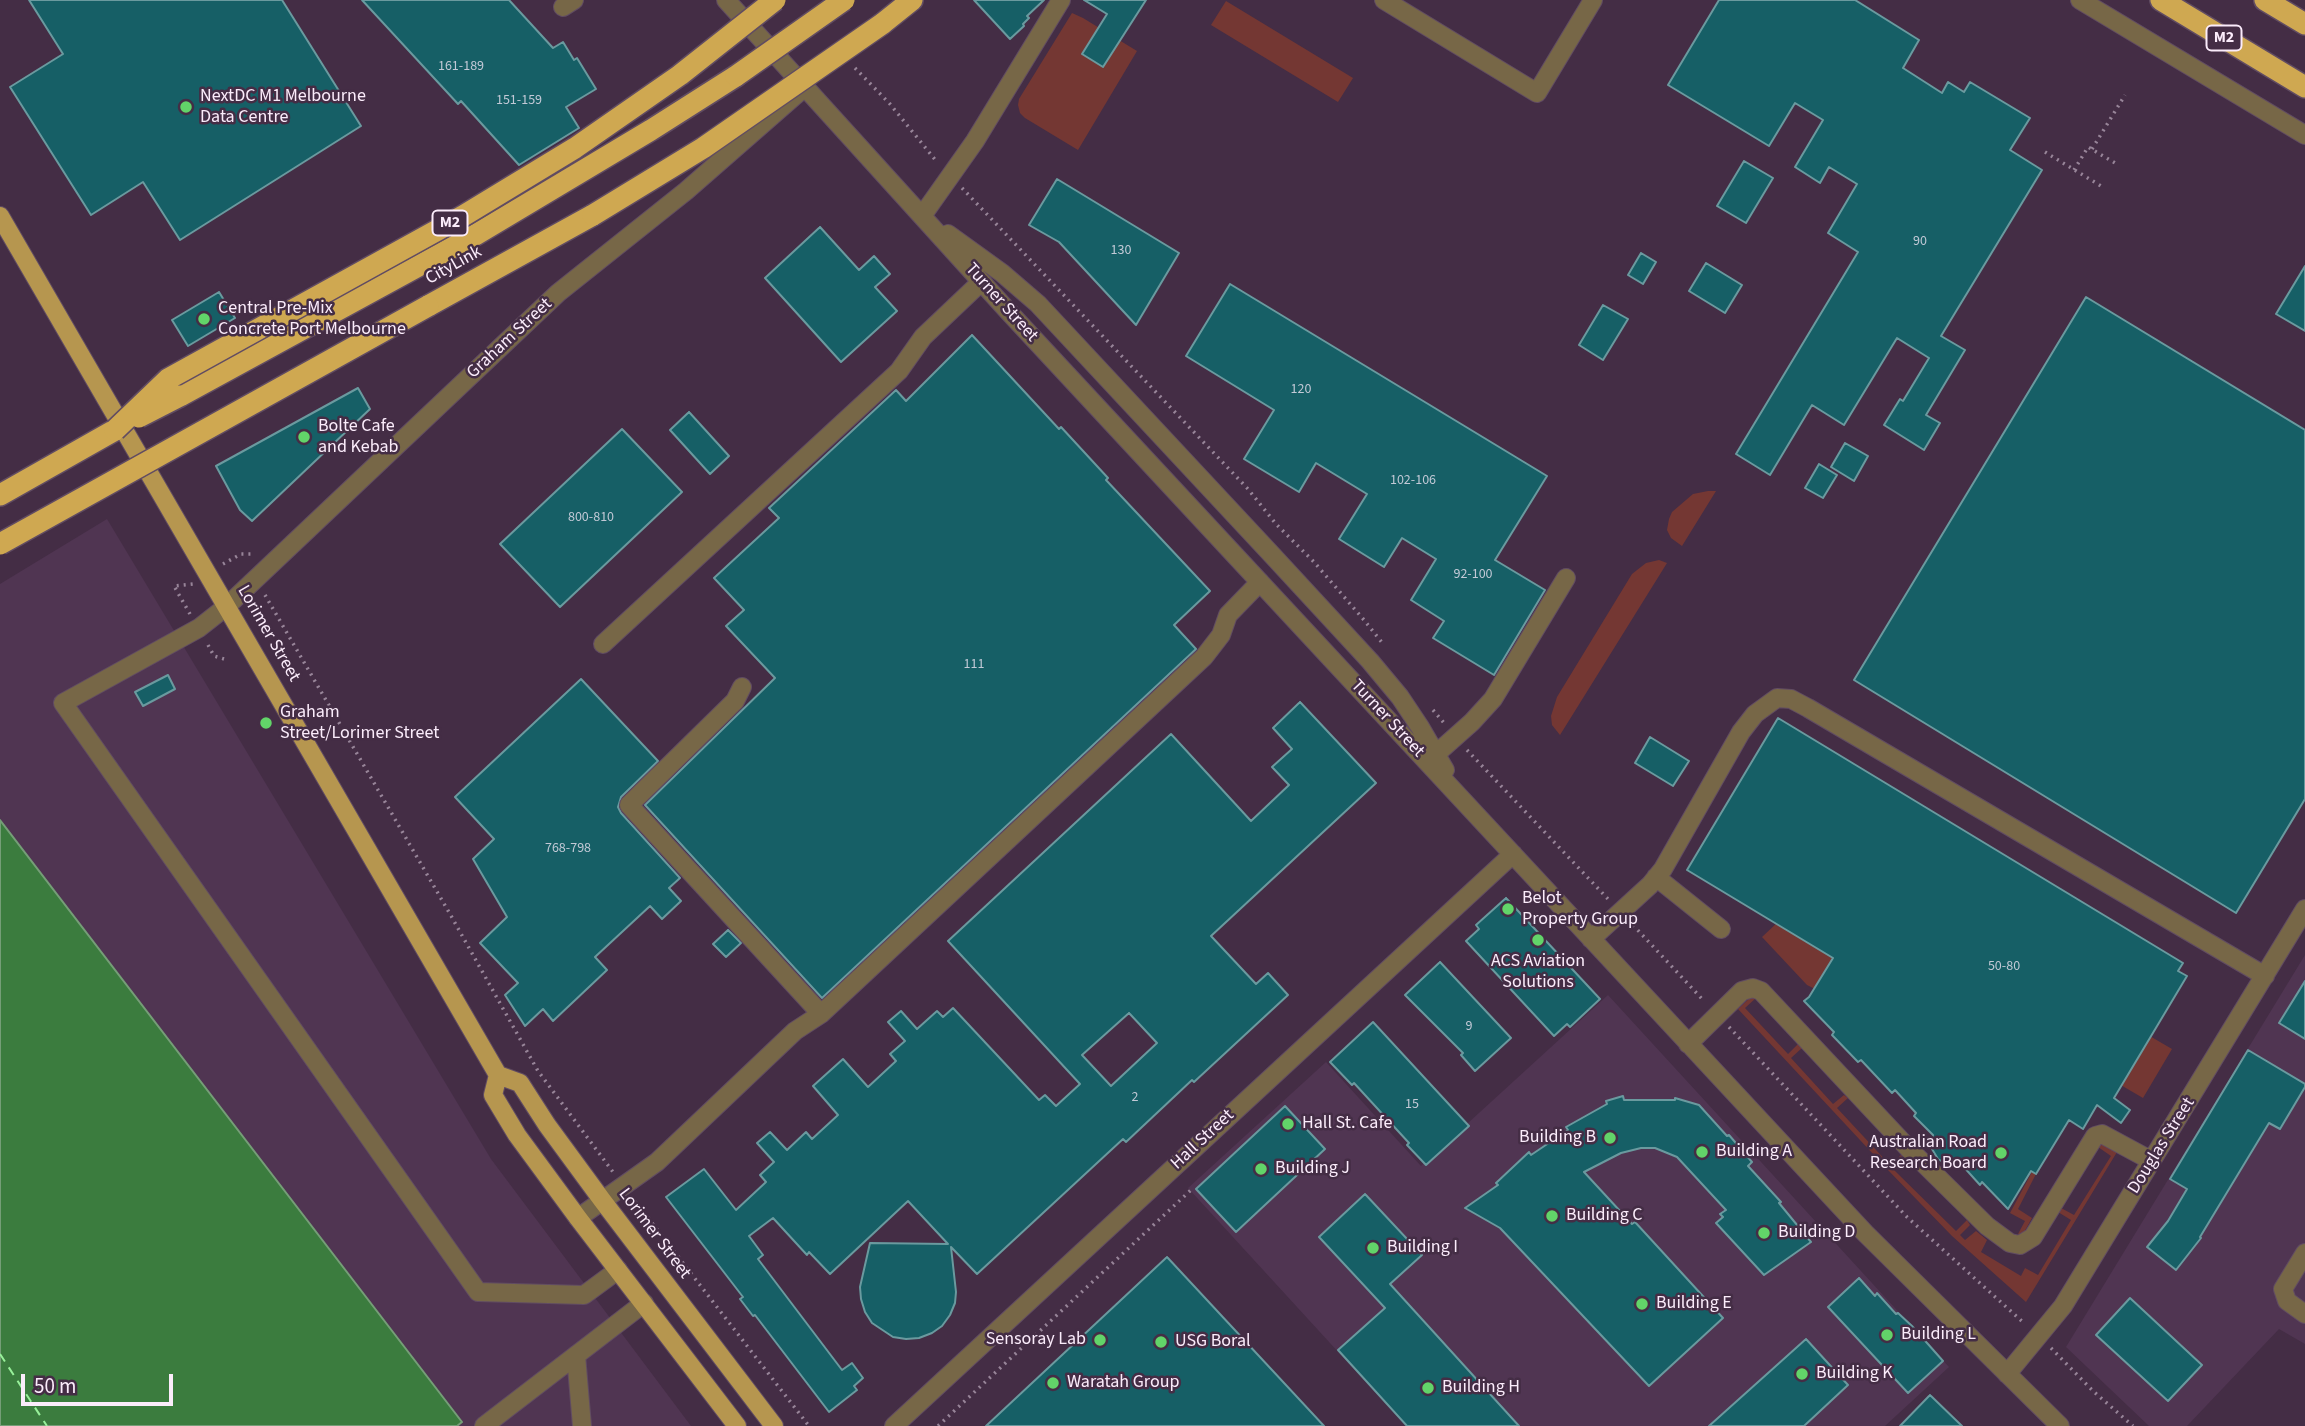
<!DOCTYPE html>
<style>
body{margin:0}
#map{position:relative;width:2305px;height:1426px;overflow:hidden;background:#442d45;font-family:"Source Sans 3",sans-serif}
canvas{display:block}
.scale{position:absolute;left:21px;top:1374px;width:152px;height:32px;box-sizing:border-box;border:4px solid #fbecfb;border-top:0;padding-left:9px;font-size:21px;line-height:24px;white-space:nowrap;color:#fbecfb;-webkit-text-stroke:5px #442d45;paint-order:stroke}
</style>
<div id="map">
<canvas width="2305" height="1426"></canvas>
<div class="scale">50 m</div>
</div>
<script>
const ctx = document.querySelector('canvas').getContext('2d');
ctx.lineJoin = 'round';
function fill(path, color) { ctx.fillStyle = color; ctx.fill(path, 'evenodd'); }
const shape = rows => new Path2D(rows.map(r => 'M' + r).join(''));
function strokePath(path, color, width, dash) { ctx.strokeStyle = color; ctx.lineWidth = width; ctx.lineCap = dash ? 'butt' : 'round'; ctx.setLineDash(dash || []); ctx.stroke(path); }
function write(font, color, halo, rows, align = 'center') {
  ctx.font = font + ' "Source Sans 3",sans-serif'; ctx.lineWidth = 5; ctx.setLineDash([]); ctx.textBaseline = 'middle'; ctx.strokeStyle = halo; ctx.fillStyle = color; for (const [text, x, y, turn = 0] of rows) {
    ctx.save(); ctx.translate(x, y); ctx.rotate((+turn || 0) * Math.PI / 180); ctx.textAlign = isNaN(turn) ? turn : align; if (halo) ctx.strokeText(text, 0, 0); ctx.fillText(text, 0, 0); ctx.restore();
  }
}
const built = shape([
 [107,519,491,1159,691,1426,457,1426,462,1422,0,820,0,584],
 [2305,955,2305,1344,2279,1329,2187,1426,2149,1426,2066,1347],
 [1608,995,1949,1367,1885,1426,1406,1426,1188,1188,1326,1062,1421,1166]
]);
const green = shape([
 [1226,1,1353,78,1338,102,1211,25],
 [1072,13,1083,18,1137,51,1078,150,1025,118,1020,113,1018,105,1019,99],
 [1708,491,1716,491,1682,546,1671,538,1667,530,1669,519,1672,512,1693,494],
 [1659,560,1667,563,1560,735,1552,725,1551,716,1557,697,1632,574,1646,563],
 [1778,922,1835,957,1815,989,1807,985,1762,937],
 [1753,995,1756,998,1745,1008,1788,1054,1798,1044,1802,1048,1791,1058,1833,1104,1844,1095,1848,1098,1837,1108,1890,1165,1901,1155,1904,1158,1894,1170,1956,1231,1967,1220,1970,1225,1960,1235,1965,1240,1976,1231,1987,1240,1981,1252,2021,1276,2025,1268,2038,1275,2071,1220,2058,1212,2061,1208,2074,1215,2111,1156,2098,1147,2101,1142,2117,1152,2026,1302,1952,1236,1887,1169,1738,1009],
 [2148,1035,2172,1049,2143,1098,2119,1084],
 [2033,1170,2037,1172,2018,1209,2032,1218,2022,1236,2018,1234,2025,1221,2010,1213]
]);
const water = shape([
 [0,820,462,1422,457,1426,0,1426,0,820]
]);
const ferry = shape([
 [0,1354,47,1426]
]);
const building = shape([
 [29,0,282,0,361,126,180,240,143,182,91,215,10,87,63,54,29,0],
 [362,0,509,0,553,48,563,42,574,60,577,58,596,89,566,107,579,128,519,165,461,101,458,104,362,0],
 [974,0,1044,0,1027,16,1029,18,1023,24,1024,26,1010,39,974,0],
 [1084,0,1146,0,1103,67,1082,54,1107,14,1084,0],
 [1719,0,1855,0,1919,40,1903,68,1942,93,1948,82,1964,92,1970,82,2030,118,2010,150,2042,170,1941,336,1965,350,1926,415,1940,423,1924,450,1884,425,1900,399,1903,401,1929,358,1897,338,1844,425,1812,405,1770,475,1736,454,1858,252,1828,233,1857,184,1829,167,1820,183,1795,167,1823,120,1795,103,1769,146,1668,85,1719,0],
 [1744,161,1773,178,1746,223,1717,206,1744,161],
 [1057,179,1179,253,1136,325,1059,242,1029,225,1057,179],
 [820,227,859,270,874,256,890,274,875,287,897,311,841,362,765,278,820,227],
 [1641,253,1656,262,1643,284,1628,275,1641,253],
 [1706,263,1742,285,1725,313,1689,291,1706,263],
 [2305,266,2305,331,2276,314,2305,266],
 [1230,284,1547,476,1495,560,1545,590,1494,675,1433,638,1444,621,1411,600,1436,559,1402,538,1384,567,1339,539,1367,494,1316,463,1299,492,1244,459,1274,410,1186,356,1230,284],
 [219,292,235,318,188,346,172,320,219,292],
 [2086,297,2305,430,2305,799,2236,913,1854,680,2086,297],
 [1603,305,1628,319,1603,360,1579,345,1603,305],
 [972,335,1059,429,1061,427,1108,478,1106,480,1210,591,1174,625,1196,649,822,998,645,805,775,678,726,626,744,610,714,578,779,518,769,508,896,390,906,401,972,335],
 [358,388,370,409,252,521,240,510,216,466,358,388],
 [689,412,729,456,710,474,670,430,689,412],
 [622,429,682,492,560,607,500,544,622,429],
 [1845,443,1868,456,1854,481,1831,467,1845,443],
 [1819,464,1837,475,1823,498,1805,488,1819,464],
 [168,675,175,689,143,706,135,692,168,675],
 [581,679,658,761,621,797,618,807,621,813,680,878,669,888,681,901,662,919,650,906,595,957,607,970,553,1021,543,1009,525,1026,505,995,518,983,480,943,507,917,473,859,494,839,455,797,581,679],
 [1300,702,1376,783,1211,936,1256,984,1268,973,1288,995,1194,1082,1192,1080,1126,1142,1123,1139,977,1274,951,1247,956,1292,955,1303,950,1315,942,1326,932,1333,919,1338,906,1339,893,1337,872,1323,865,1312,861,1299,860,1287,870,1243,948,1244,908,1201,830,1274,809,1252,807,1255,773,1218,749,1236,763,1255,758,1259,842,1370,852,1363,863,1378,854,1386,857,1390,829,1412,755,1315,753,1316,740,1299,743,1297,666,1197,704,1169,736,1210,766,1182,760,1175,774,1162,757,1143,770,1132,787,1150,806,1132,812,1139,838,1115,813,1086,843,1059,868,1087,896,1061,890,1054,905,1041,888,1022,901,1011,917,1029,937,1011,943,1017,953,1008,1039,1100,1045,1095,1056,1106,1080,1084,948,941,1171,734,1251,821,1289,785,1272,767,1292,749,1273,728,1300,702],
 [1129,1013,1157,1043,1111,1086,1082,1055,1129,1013],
 [1778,718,2183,963,2178,971,2187,976,2114,1098,2130,1110,2121,1123,2097,1105,2083,1129,2069,1120,2036,1174,2031,1171,2008,1209,1982,1182,1980,1185,1962,1165,1948,1165,1938,1159,1932,1149,1933,1135,1914,1116,1916,1113,1895,1090,1892,1093,1861,1060,1858,1062,1832,1035,1834,1032,1804,1001,1809,997,1833,958,1687,870,1778,718],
 [1650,737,1689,761,1673,786,1635,763,1650,737],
 [1506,898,1600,999,1570,1027,1567,1024,1554,1036,1466,941,1479,929,1476,925,1506,898],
 [728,930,741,943,726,957,713,944,728,930],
 [1440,962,1511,1038,1475,1071,1461,1055,1463,1053,1405,995,1440,962],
 [2305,981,2305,1039,2279,1023,2305,981],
 [1373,1022,1469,1126,1426,1165,1407,1145,1409,1143,1354,1083,1352,1085,1330,1062,1373,1022],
 [2248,1050,2305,1084,2305,1087,2280,1129,2269,1123,2200,1237,2201,1238,2176,1270,2147,1247,2168,1221,2187,1189,2170,1179,2248,1050],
 [1623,1096,1624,1100,1675,1100,1675,1098,1699,1105,1727,1136,1729,1135,1752,1162,1748,1166,1781,1202,1779,1203,1811,1242,1764,1275,1716,1223,1723,1217,1720,1214,1726,1210,1677,1157,1655,1148,1641,1148,1621,1153,1584,1172,1632,1224,1635,1222,1723,1318,1649,1386,1500,1228,1465,1208,1498,1185,1496,1183,1529,1152,1531,1155,1568,1130,1566,1127,1607,1104,1606,1101,1623,1096],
 [1285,1106,1325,1149,1236,1232,1196,1189,1285,1106],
 [1365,1194,1422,1255,1390,1284,1519,1426,1407,1426,1338,1350,1385,1308,1319,1237,1365,1194],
 [1167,1257,1324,1426,986,1426,1167,1257],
 [1859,1278,1875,1296,1877,1293,1896,1314,1898,1313,1912,1326,1943,1361,1908,1393,1828,1307,1859,1278],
 [2130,1298,2202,1365,2168,1401,2096,1335,2130,1298],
 [1806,1339,1848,1385,1804,1426,1709,1426,1806,1339],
 [1930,1395,1962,1426,1900,1426,1930,1395]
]);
const path = shape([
 [855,68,890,104,937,162],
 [2092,149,2125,95],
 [2045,152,2101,186],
 [2074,170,2088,147,2115,163],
 [962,188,1248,489,1276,524,1314,562,1364,620,1384,645],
 [223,564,241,554,255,554],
 [265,595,450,914,538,1071,613,1172],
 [190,614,174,586,193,584],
 [208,645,214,656,224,659],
 [1433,710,1444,723],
 [1467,750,1608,899],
 [1633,925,1704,1001],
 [1729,1027,1907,1217,2025,1324],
 [635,1201,809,1426],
 [2051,1348,2093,1391,2133,1426],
 [938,1426,1192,1189]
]);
const minor = shape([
 [726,0,1007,310,1810,1174,1865,1233,2060,1426],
 [1384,0,1537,93,1593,0],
 [2080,0,2305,135],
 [563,7,574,0],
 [922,216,975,141,1061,0],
 [948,234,1002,273,1038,304,1273,556,1370,661,1400,697,1420,727,1445,770],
 [603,644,899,371,923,337,981,282],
 [742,687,735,701,629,805,821,1014],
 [1436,754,1472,722,1493,699,1566,578],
 [1656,877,1721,929],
 [1591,939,1650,885,1663,869,1741,732,1755,714,1777,698,1791,699,1808,708,2265,976],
 [1688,1044,1742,991,1753,988,1761,991,1909,1149,1987,1226,2010,1243,2020,1245,2033,1237,2095,1136,2102,1134,2152,1161],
 [578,1218,657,1162,795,1031,821,1014,1204,657,1221,635,1228,615,1260,582],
 [2305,1253,2283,1289,2287,1301,2305,1314],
 [618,1270,584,1295,478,1292,63,703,199,628,227,606,558,293,686,191,806,86],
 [576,1355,582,1426],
 [2007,1374,2063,1306,2305,909],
 [484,1426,644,1303],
 [894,1426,1513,854]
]);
const major = shape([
 [0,216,498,1075,520,1083,547,1125,602,1200,774,1426],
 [498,1075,493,1095,517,1135,578,1218,737,1426]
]);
const highway = shape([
 [2161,0,2305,87],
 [2265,0,2305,24],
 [882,24,912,0],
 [428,306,593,215],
 [180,396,477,234,651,130,736,76],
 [0,495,115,430]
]);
const highwayBridge = shape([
 [736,76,844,0],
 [593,215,703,148,882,24],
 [139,417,180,396],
 [115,430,168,379,463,216,575,148,680,75,775,0],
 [0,544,428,306]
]);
const markers = [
 [186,107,7,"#62d469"],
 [204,319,7,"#62d469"],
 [304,437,7,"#62d469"],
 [266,723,7,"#62d469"],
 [1508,909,7,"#62d469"],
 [1538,940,7,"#62d469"],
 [1288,1124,7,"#62d469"],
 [1610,1138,7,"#62d469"],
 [1702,1152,7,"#62d469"],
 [2001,1153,7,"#62d469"],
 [1261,1169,7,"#62d469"],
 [1552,1216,7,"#62d469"],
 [1764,1233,7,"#62d469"],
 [1373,1248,7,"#62d469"],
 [1642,1304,7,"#62d469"],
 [1887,1335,7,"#62d469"],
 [1100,1340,7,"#62d469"],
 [1161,1342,7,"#62d469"],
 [1802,1374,7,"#62d469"],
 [1053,1383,7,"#62d469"],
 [1428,1388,7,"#62d469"]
];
const numberNames = [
 ["161-189",461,67],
 ["151-159",519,101],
 ["90",1920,242],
 ["130",1121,251],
 ["120",1301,390],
 ["102-106",1413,481],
 ["800-810",591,518],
 ["92-100",1473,575],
 ["111",974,665],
 ["768-798",568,849],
 ["50-80",2004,967],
 ["9",1469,1027],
 ["2",1135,1098],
 ["15",1412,1105]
];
const shields = [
 [2224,38,35],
 [450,223,35]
];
const shieldNames = [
 ["M2",2224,38],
 ["M2",450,223]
];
const poiNames = [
 ["NextDC M1 Melbourne",200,97],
 ["Data Centre",200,118],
 ["Central Pre-Mix",218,309],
 ["Concrete Port Melbourne",218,330],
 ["Bolte Cafe",318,427],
 ["and Kebab",318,448],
 ["Graham",280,713],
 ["Street/Lorimer Street",280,734],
 ["Belot",1522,899],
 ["Property Group",1522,920],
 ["ACS Aviation",1538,962,"center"],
 ["Solutions",1538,983,"center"],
 ["Hall St. Cafe",1302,1124],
 ["Building B",1596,1138,"right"],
 ["Australian Road",1987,1143,"right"],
 ["Research Board",1987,1164,"right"],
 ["Building A",1716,1152],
 ["Building J",1275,1169],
 ["Building C",1566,1216],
 ["Building D",1778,1233],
 ["Building I",1387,1248],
 ["Building E",1656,1304],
 ["Building L",1901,1335],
 ["Sensoray Lab",1086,1340,"right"],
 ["USG Boral",1175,1342],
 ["Building K",1816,1374],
 ["Waratah Group",1067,1383],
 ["Building H",1442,1388]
];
const streetNames = [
 ["CityLink",454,266,-29],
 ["Turner Street",1001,303,48],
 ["Graham Street",510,339,-43],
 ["Lorimer Street",268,634,60],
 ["Turner Street",1387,719,47],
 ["Hall Street",1203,1140,-43],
 ["Douglas Street",2162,1146,-58],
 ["Lorimer Street",654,1234,53]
];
fill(built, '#503552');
fill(green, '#743733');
fill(water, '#3b7c3e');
strokePath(water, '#759e77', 2);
strokePath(ferry, '#98f09a', 2, [9, 7]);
fill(building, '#165f66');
strokePath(building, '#6a9a9f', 2);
strokePath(minor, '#614c62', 20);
strokePath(major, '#614c62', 20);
strokePath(highway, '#614c62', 24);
strokePath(path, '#988599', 3.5, [2, 5]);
strokePath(minor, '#776747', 18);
strokePath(major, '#b6964f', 18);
strokePath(highway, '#cfa851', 21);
strokePath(highwayBridge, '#614c62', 24, []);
strokePath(highwayBridge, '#cfa851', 21);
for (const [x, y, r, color] of markers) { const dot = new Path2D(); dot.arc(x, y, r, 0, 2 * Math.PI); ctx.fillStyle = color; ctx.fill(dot); strokePath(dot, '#442d45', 2.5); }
write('14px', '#c2c9d6', null, numberNames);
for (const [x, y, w] of shields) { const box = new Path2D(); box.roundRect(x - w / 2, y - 12.5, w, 25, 5); ctx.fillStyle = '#442d45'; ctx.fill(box); strokePath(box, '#fbecfb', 2); }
write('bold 16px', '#fbecfb', null, shieldNames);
write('18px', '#fbecfb', '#442d45', poiNames, 'left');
write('18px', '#fbecfb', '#442d45', streetNames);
</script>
